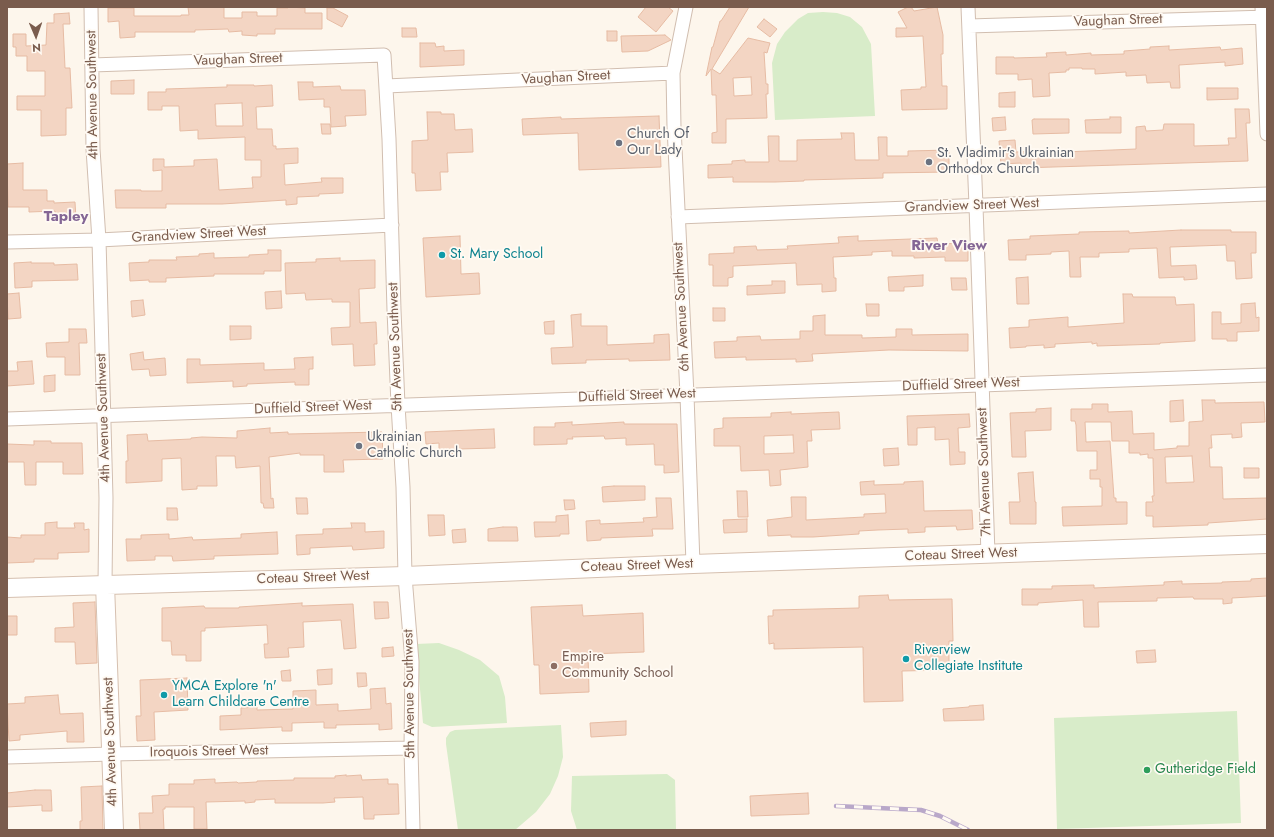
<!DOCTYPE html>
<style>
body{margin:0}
#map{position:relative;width:1274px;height:837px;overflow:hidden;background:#fdf6ec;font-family:Jost,sans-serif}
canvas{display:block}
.frame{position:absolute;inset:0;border:8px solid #7a5c4d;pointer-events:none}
.north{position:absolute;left:16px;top:16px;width:40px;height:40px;-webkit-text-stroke:3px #fffaf3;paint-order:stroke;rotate:178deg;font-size:11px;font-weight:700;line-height:16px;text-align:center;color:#7a5c4d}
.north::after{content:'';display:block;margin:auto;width:14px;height:18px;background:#7a5c4d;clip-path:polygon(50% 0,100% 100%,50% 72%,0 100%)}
</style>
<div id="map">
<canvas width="1274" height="837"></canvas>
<div class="frame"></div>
<div class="north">N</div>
</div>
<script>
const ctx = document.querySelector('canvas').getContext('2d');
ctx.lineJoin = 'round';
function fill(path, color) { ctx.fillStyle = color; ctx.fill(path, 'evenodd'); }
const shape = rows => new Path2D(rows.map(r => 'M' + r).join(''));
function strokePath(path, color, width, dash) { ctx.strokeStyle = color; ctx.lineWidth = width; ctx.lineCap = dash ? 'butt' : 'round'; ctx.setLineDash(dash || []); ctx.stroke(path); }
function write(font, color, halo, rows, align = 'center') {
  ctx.font = font + ' Jost,sans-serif'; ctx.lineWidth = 3.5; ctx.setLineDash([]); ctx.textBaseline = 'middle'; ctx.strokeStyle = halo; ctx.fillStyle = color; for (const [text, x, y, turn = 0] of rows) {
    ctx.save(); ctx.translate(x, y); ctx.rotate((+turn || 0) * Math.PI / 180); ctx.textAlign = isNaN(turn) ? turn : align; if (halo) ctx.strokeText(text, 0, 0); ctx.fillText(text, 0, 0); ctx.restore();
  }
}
const green = shape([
 [823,12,837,13,850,17,862,27,871,44,875,116,775,120,772,63,777,44,785,32,798,19,808,13],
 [439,643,459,650,480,660,499,676,505,697,507,723,432,727,423,723,416,644],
 [1237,711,1241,823,1057,829,1054,718],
 [561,725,563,757,558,776,550,794,536,812,515,830,458,830,446,744,446,738,450,732,455,730],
 [667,774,675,780,676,830,577,830,571,811,572,776]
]);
const building = shape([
 [188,7,224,7,224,18,242,18,242,12,257,12,257,16,277,16,277,8,288,8,288,7,305,8,305,13,322,13,322,29,275,29,275,34,257,34,257,36,242,35,242,31,229,32,228,29,195,30,195,32,135,32,135,37,120,38,119,21,108,22,108,8,134,8,134,16,181,16,181,15,189,15,188,7],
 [646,7,668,7,673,11,656,32,638,17,646,7],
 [730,7,749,7,712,69,720,74,748,38,770,43,767,53,764,52,766,84,768,84,768,94,766,94,767,118,726,119,726,143,712,143,712,133,717,132,716,95,712,95,711,69,706,76,712,47,713,47,720,21,721,21,730,7],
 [751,77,752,95,734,96,733,78,751,77],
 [908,7,911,7,914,11,937,7,943,35,943,54,941,54,942,86,947,86,947,109,902,110,901,90,921,89,921,87,926,87,923,36,896,37,896,28,907,28,898,12,908,7],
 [327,8,333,8,348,16,342,27,327,19,327,8],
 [69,13,70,24,63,24,65,68,70,68,72,108,66,108,66,135,41,136,41,110,17,110,17,96,45,96,45,71,27,71,27,56,16,56,16,47,13,47,13,34,26,34,26,46,46,45,47,23,54,23,54,14,69,13],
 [764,19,777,29,770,37,757,27,764,19],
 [402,28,416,28,417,37,402,37,402,28],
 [607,31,617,31,617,41,607,41,607,31],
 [665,35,671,40,648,51,622,52,621,36,665,35],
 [420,43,435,43,436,47,444,46,444,51,464,50,464,65,420,67,420,43],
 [1169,46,1169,50,1220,47,1221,50,1242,48,1243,64,1225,66,1225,62,1179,65,1180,88,1171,88,1170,82,1147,83,1146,75,1126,76,1126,72,1095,74,1095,69,1082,69,1082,68,1069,68,1069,70,1066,70,1066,72,1049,73,1050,96,1033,97,1032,79,1018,80,1018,74,996,74,996,57,1014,57,1014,58,1047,57,1046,53,1066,52,1066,55,1091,53,1091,55,1124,54,1124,51,1150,49,1150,47,1169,46],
 [134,80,134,94,111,94,111,81,134,80],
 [298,82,313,82,313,87,340,86,341,90,365,90,366,115,345,116,346,126,331,127,330,107,324,107,324,99,299,100,298,82],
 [227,85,254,85,254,86,272,85,273,106,256,107,257,129,272,129,273,146,276,146,276,149,298,148,298,163,284,164,285,185,322,182,321,178,343,178,343,193,319,194,319,196,297,197,297,204,286,205,286,200,222,204,166,204,166,208,116,208,115,190,141,190,141,191,162,191,162,170,153,171,153,159,164,159,164,167,194,166,194,160,217,159,219,190,253,188,252,177,261,177,261,160,245,160,245,137,198,139,198,130,180,131,179,106,162,106,162,110,148,110,148,92,166,92,166,89,227,87,227,85],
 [242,103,243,126,216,126,215,104,242,103],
 [1207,88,1238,88,1238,99,1207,100,1207,88],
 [1015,92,1015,107,999,107,999,93,1015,92],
 [1235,109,1249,109,1250,123,1246,123,1248,161,1021,168,1021,163,1001,164,999,141,1015,140,1016,152,1038,151,1039,153,1136,149,1136,127,1145,126,1146,131,1163,130,1164,124,1194,124,1194,146,1229,145,1228,138,1236,138,1235,109],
 [427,112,441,112,441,114,454,114,455,130,472,129,473,152,447,153,448,172,440,172,441,190,416,191,415,173,412,173,412,141,428,140,427,112],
 [659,116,661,167,579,170,578,133,523,135,522,119,561,117,561,119,659,116],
 [1005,117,1006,130,993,131,992,118,1005,117],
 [1110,117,1121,117,1121,133,1086,133,1085,120,1110,119,1110,117],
 [1034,119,1069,119,1069,133,1033,134,1032,120,1034,119],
 [321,124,330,124,331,134,322,134,321,124],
 [841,133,854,133,855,160,879,160,878,137,887,137,887,156,908,156,908,151,949,150,949,172,883,173,883,178,804,180,804,181,775,182,733,182,733,177,708,178,708,165,732,164,732,161,745,160,745,162,769,162,768,136,779,136,779,161,797,161,797,140,842,139,841,133],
 [23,163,23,190,47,190,47,201,54,201,54,203,75,202,76,219,62,219,62,216,56,216,55,211,29,212,29,207,8,207,7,164,23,163],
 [1181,230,1231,230,1231,232,1256,232,1256,253,1251,253,1252,278,1236,279,1235,261,1227,261,1226,245,1170,247,1171,266,1196,265,1197,279,1184,280,1184,277,1159,278,1157,248,1129,249,1129,252,1099,253,1099,257,1080,257,1081,277,1070,277,1069,251,1051,252,1051,254,1026,255,1026,260,1009,260,1008,240,1030,239,1030,236,1079,234,1079,232,1129,231,1129,233,1181,230],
 [460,236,461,274,479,273,480,294,426,297,423,238,460,236],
 [858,236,858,241,937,238,938,244,968,243,968,261,945,261,945,257,914,258,914,256,892,256,892,251,872,252,872,255,833,257,834,278,836,278,836,291,822,292,822,284,797,285,796,263,733,266,733,277,728,278,728,286,713,286,713,265,709,265,709,254,734,253,734,247,756,246,757,250,788,249,787,246,839,243,838,237,858,236],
 [268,250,281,250,281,271,264,271,264,274,214,274,214,276,166,278,166,282,149,282,149,280,130,281,129,263,149,262,149,260,177,260,176,257,199,256,199,254,214,253,214,258,249,257,249,255,268,254,268,250],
 [340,258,340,261,375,260,375,288,359,289,360,323,376,322,377,344,374,344,375,365,354,366,353,344,332,345,331,328,350,327,350,302,332,302,332,299,306,300,305,293,286,294,285,263,316,262,316,259,340,258],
 [31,262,31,263,54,263,54,265,77,264,78,280,32,281,32,287,15,288,14,263,31,262],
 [923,275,923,286,904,287,904,291,889,291,888,277,923,275],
 [1028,277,1029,304,1017,304,1016,278,1028,277],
 [951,278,966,278,967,290,952,290,951,278],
 [772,281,785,281,785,293,747,295,747,286,772,285,772,281],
 [281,291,282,308,266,309,265,292,281,291],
 [19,293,21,318,8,319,7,294,19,293],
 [1123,294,1132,294,1133,297,1175,297,1176,305,1194,304,1195,341,1160,343,1160,344,1097,346,1097,343,1092,344,1092,342,1055,344,1055,347,1044,348,1044,345,1026,346,1026,347,1010,348,1009,328,1029,327,1029,320,1068,317,1068,327,1124,323,1123,294],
 [143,300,145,315,132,317,131,301,143,300],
 [1255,303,1256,318,1259,317,1259,331,1237,332,1237,341,1227,341,1227,339,1212,339,1212,312,1221,312,1221,324,1241,323,1241,304,1255,303],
 [866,304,879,304,879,316,867,316,866,304],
 [713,308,725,308,725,321,713,321,713,308],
 [581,314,581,326,607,326,607,345,654,343,654,335,669,334,670,360,629,361,629,359,586,360,586,363,552,364,551,348,573,347,571,315,581,314],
 [825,315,825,335,862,335,862,338,896,337,896,329,912,329,912,335,968,334,968,351,889,350,812,354,813,361,796,362,796,359,746,360,746,357,715,358,714,342,737,341,737,337,760,336,761,340,800,339,800,331,813,331,813,316,825,315],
 [554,321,554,334,545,334,544,322,554,321],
 [230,326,251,326,251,339,230,340,230,326],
 [69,329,86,329,87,343,79,343,80,375,65,375,65,357,47,357,46,343,69,342,69,329],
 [143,352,144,360,165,358,166,375,150,376,149,369,132,370,130,354,143,352],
 [313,357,313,369,309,369,309,385,295,385,295,382,270,383,247,384,247,386,233,387,233,381,187,383,187,359,200,359,200,365,264,363,264,370,295,369,294,358,313,357],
 [32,361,34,384,7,386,7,371,18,371,17,362,32,361],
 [55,375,55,391,44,392,44,376,55,375],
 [1183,400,1184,421,1170,422,1170,401,1183,400],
 [1202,400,1215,400,1215,403,1264,402,1265,422,1241,423,1242,437,1232,438,1232,434,1211,435,1212,448,1209,448,1210,467,1222,467,1223,499,1267,498,1267,519,1208,523,1208,525,1153,527,1153,516,1146,516,1146,502,1153,502,1152,496,1154,496,1153,458,1148,458,1148,454,1140,455,1140,453,1129,453,1129,441,1112,441,1111,422,1085,422,1086,442,1110,441,1114,498,1116,498,1116,502,1127,502,1127,524,1063,526,1062,507,1102,506,1102,487,1100,487,1100,479,1090,479,1090,470,1097,470,1097,451,1077,451,1076,425,1075,421,1071,421,1071,409,1092,409,1092,404,1108,404,1108,412,1132,411,1133,434,1154,433,1154,450,1177,448,1177,446,1189,446,1189,422,1203,421,1202,400],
 [1192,456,1194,482,1166,483,1165,457,1192,456],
 [1051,408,1051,430,1025,431,1026,457,1012,457,1010,413,1036,412,1036,409,1051,408],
 [791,412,791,414,839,412,840,429,811,430,812,441,807,441,808,467,780,470,781,485,770,486,769,470,741,471,740,446,714,446,714,429,723,428,723,418,771,417,771,413,791,412],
 [793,435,794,453,764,454,764,436,793,435],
 [969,414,970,427,958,428,959,452,965,452,965,464,950,465,949,439,935,440,935,427,917,428,917,445,908,445,907,416,969,414],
 [572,422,572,425,624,422,624,424,677,424,679,472,664,473,664,465,655,465,654,444,626,445,626,438,605,439,604,436,572,437,573,439,567,439,567,444,534,445,534,427,555,427,555,423,572,422],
 [270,428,270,433,288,432,288,434,382,432,383,459,343,460,344,472,324,472,324,455,300,455,300,453,269,457,271,499,273,498,274,508,264,508,263,503,261,503,260,466,236,468,235,456,216,456,217,486,197,486,197,489,182,490,181,458,162,459,162,481,126,483,126,461,128,461,127,435,147,434,148,441,191,439,191,438,202,437,237,438,237,431,270,428],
 [494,429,495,448,459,449,459,453,439,454,439,443,426,444,425,432,494,429],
 [34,441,51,441,51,443,82,443,83,474,63,474,63,462,36,462,36,485,25,485,24,462,7,462,7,444,34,445,34,441],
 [898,448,899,465,884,466,883,449,898,448],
 [1244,468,1259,468,1259,478,1244,478,1244,468],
 [1033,472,1035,502,1036,502,1036,524,1010,524,1009,502,1020,502,1018,473,1033,472],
 [874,481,874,485,904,484,904,482,923,481,924,511,972,510,973,529,957,530,956,526,925,527,925,532,908,533,908,529,878,530,859,531,859,534,813,537,791,537,791,535,768,536,767,520,792,517,791,497,806,497,806,520,864,517,864,514,886,513,885,494,861,495,860,482,874,481],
 [614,486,645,486,645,500,603,502,602,487,614,486],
 [737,491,747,491,748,517,738,517,737,491],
 [296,498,307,498,308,514,297,514,296,498],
 [656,498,671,498,673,529,652,529,653,536,601,538,601,540,587,541,586,521,600,520,600,524,644,522,643,518,657,517,656,498],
 [564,500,574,500,575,509,565,510,564,500],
 [167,508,177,508,178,520,167,520,167,508],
 [428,515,444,515,445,535,429,536,428,515],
 [568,515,569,534,560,534,560,536,535,537,534,522,556,522,556,516,568,515],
 [747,519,747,532,724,533,723,520,747,519],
 [57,522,57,528,75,528,74,523,84,523,84,530,89,529,89,552,58,553,58,559,34,559,34,562,7,563,7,537,21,538,21,535,45,535,45,523,57,522],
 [351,523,365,523,365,532,384,531,384,548,353,550,352,546,310,548,310,554,297,555,296,535,323,534,323,529,352,528,351,523],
 [503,527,517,527,518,541,488,541,488,529,503,527],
 [465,529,466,542,453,543,452,530,465,529],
 [277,532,278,554,214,556,214,559,173,561,172,556,155,556,155,560,127,561,126,539,141,539,141,535,169,534,169,539,192,537,193,540,241,538,241,534,277,532],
 [1267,578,1267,596,1232,598,1232,603,1223,604,1223,599,1194,599,1193,597,1157,598,1157,601,1098,602,1099,627,1084,627,1083,600,1038,603,1038,605,1022,605,1022,589,1052,589,1052,586,1094,585,1094,588,1164,585,1164,582,1182,581,1182,584,1222,583,1222,582,1251,581,1251,579,1267,578],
 [888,595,889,600,952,599,953,641,949,641,949,670,902,671,903,701,864,702,863,647,774,649,774,643,769,644,768,616,773,616,773,610,859,608,859,596,888,595],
 [95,602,97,663,76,664,75,642,55,642,55,628,74,627,73,603,95,602],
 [374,602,388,602,389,618,375,619,374,602],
 [302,603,302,606,353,604,356,648,344,649,341,620,303,622,304,647,288,648,289,657,265,658,264,644,268,644,267,625,205,628,205,631,201,631,201,661,186,661,186,655,172,655,171,641,162,641,162,608,204,606,205,608,239,608,239,607,302,603],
 [582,605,583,616,643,613,644,652,588,654,589,692,540,694,539,665,534,665,531,607,582,605],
 [7,616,17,616,17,635,7,635,7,616],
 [393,647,394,656,382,657,382,648,393,647],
 [1155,650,1156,662,1137,663,1136,651,1155,650],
 [332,669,332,684,318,685,317,670,332,669],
 [290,670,291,681,282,681,281,671,290,670],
 [357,673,366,673,367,686,358,687,357,673],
 [187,678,188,710,154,712,155,740,137,741,136,716,141,716,140,680,187,678],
 [385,688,386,704,391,703,392,729,379,730,379,724,336,725,336,728,324,728,324,722,292,723,292,731,282,731,282,727,220,730,220,716,241,715,241,708,257,707,257,710,293,709,293,691,316,690,316,705,338,704,338,711,371,709,370,689,385,688],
 [58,695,60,714,83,713,84,742,67,742,67,731,20,735,20,740,9,741,7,704,25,703,25,697,58,695],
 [983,705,984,720,944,721,943,709,969,707,969,706,983,705],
 [626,721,626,735,591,737,590,723,626,721],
 [346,775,346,776,361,775,362,780,388,779,388,784,398,784,399,814,374,815,374,819,364,819,363,797,334,798,335,802,323,803,275,803,275,799,255,800,255,802,245,803,245,801,206,802,207,829,194,829,194,807,165,807,165,809,163,809,164,830,140,830,139,813,153,813,152,796,169,795,169,784,194,784,194,780,215,779,215,783,237,782,238,783,257,782,257,781,294,780,294,778,335,778,335,776,346,775],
 [102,786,103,830,80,830,80,821,82,821,81,787,102,786],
 [35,790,51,790,52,811,42,811,42,805,7,807,7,793,35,790],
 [808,793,809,814,751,816,750,796,808,793]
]);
const street = shape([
 [91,7,93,149,99,240,106,498,105,584],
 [686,7,673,73,674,127,687,395,693,564],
 [968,7,976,206,988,554],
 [1262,7,1267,134],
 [969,26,1267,17],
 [92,65,384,55,389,139,394,310,398,405,403,487,405,576,412,662,411,748,413,830],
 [386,86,673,73],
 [678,217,1267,194],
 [7,242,99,240,392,225],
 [7,419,1267,375],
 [7,757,112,754,411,748]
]);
const secondary = shape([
 [105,584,114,830],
 [7,588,405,576,693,564,1267,544]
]);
const rail = shape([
 [836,806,921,810,940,816,968,830]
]);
const markers = [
 [619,143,4,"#6b7280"],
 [929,162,4,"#6b7280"],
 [442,255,4,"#0f9aa8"],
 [359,446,4,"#6b7280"],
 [906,659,4,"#0f9aa8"],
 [554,666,4,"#8d6e63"],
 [164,695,4,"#0f9aa8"],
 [1147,770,4,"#2e9e5b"]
];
const streetNames = [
 ["Vaughan Street",1118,21,-2],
 ["Vaughan Street",238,60,-2],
 ["Vaughan Street",566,78,-3],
 ["4th Avenue Southwest",93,95,-91],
 ["Grandview Street West",972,206,-2],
 ["Grandview Street West",199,235,-3],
 ["6th Avenue Southwest",682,307,-93],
 ["5th Avenue Southwest",396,347,-92],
 ["Duffield Street West",961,385,-2],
 ["Duffield Street West",637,396,-2],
 ["Duffield Street West",313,408,-2],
 ["4th Avenue Southwest",104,418,-92],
 ["7th Avenue Southwest",985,472,-92],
 ["Coteau Street West",961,555,-2],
 ["Coteau Street West",637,566,-2],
 ["Coteau Street West",313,578,-2],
 ["5th Avenue Southwest",410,694,-91],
 ["4th Avenue Southwest",111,742,-92],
 ["Iroquois Street West",209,752,-1]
];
const worshipNames = [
 ["Church Of",627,135],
 ["Our Lady",627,151],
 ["St. Vladimir's Ukrainian",937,154],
 ["Orthodox Church",937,170],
 ["Ukrainian",367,438],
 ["Catholic Church",367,454]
];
const cultureNames = [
 ["St. Mary School",450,255],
 ["Riverview",914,651],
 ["Collegiate Institute",914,667],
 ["YMCA Explore 'n'",172,687],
 ["Learn Childcare Centre",172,703]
];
const educationNames = [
 ["Empire",562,658],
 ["Community School",562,674]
];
const leisureNames = [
 ["Gutheridge Field",1155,770]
];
const neighbourhoodNames = [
 ["Tapley",66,217],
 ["River View",949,246]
];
fill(green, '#d8ecc9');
fill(building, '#f3d5c3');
strokePath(building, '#e6bba3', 1);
strokePath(street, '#d1beb0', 15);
strokePath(secondary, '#d6c0b0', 20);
strokePath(street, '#fff', 13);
strokePath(secondary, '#fff', 18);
strokePath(rail, '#b9a8c9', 4.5);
strokePath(rail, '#fffaf3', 3, [9]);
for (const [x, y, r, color] of markers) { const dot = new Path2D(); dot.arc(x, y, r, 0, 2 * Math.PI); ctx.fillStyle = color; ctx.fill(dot); strokePath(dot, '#fffaf3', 1.5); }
write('14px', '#7a5c4d', '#fffaf3', streetNames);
write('14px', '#5b616d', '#fffaf3', worshipNames, 'left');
write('14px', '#0d838f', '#fffaf3', cultureNames, 'left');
write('14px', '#785e54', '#fffaf3', educationNames, 'left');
write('14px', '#27864d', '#fffaf3', leisureNames, 'left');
write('bold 15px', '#846695', '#fffaf3', neighbourhoodNames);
</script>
